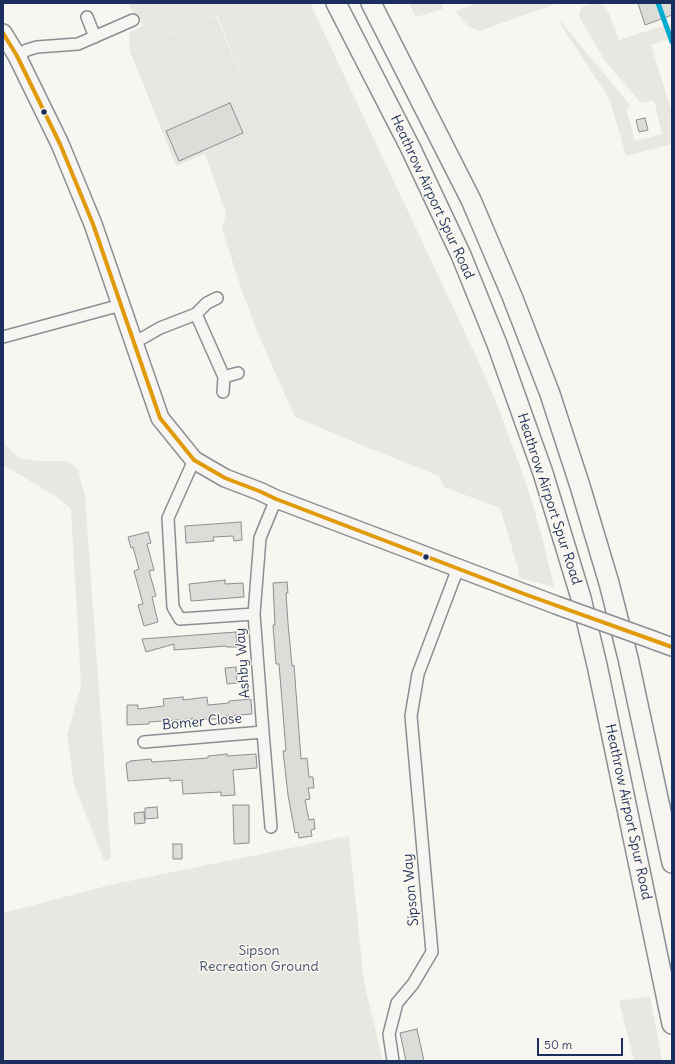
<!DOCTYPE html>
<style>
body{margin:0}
#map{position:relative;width:675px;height:1064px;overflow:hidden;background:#f8f6f0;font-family:Delius,sans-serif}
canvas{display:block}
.frame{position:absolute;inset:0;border:4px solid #1b2f5e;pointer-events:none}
.scale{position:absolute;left:537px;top:1038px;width:86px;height:18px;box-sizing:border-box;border:2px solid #1b2f5e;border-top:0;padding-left:5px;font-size:12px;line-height:14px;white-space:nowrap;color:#1b2f5e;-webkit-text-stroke:3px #fbf7ec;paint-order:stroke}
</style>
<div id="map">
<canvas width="675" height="1064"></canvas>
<div class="frame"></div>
<div class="scale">50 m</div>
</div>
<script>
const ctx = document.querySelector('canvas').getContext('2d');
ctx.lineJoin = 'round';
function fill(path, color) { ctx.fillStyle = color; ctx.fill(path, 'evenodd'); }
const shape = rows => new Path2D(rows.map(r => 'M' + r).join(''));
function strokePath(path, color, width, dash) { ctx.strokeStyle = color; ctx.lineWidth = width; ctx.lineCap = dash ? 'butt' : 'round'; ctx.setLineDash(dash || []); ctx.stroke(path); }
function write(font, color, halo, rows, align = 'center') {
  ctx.font = font + ' Delius,sans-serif'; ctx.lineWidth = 3; ctx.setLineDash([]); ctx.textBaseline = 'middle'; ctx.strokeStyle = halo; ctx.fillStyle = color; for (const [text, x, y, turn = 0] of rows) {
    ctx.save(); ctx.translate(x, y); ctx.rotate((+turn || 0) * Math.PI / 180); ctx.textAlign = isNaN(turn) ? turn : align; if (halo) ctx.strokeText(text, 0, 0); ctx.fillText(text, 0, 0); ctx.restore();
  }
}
const built = shape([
 [216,16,265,134,228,149,226,145,176,166,130,51]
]);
const green = shape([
 [127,3,310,3,483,371,500,412,528,489,543,540,554,587,519,578,519,571,500,508,444,487,439,476,356,443,295,417,258,334,243,294,222,229,226,213,205,154,226,145,228,149,265,134,240,73,217,15,130,51,129,33,143,26],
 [409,3,442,3,443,9,416,17],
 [479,3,559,3,479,31,469,27,455,11],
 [591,3,600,3,605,7,608,11,619,40,672,23,672,38,651,45,672,113,672,144,626,156,610,100,558,20,561,22,631,106,626,108,635,141,662,134,654,100,641,103,605,61,581,20,579,16,580,12,582,7],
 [3,441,4,444,19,458,37,461,67,461,78,469,85,497,111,857,109,860,105,861,103,858,74,784,67,735,81,686,71,509,57,497,3,465],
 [349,836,364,983,383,1061,3,1061,3,913,114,884],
 [650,996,662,1061,634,1061,619,1001]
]);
const building = shape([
 [638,3,672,3,672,15,645,25,638,3],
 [230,103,243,133,179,161,166,131,230,103],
 [645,118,648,130,639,132,636,120,645,118],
 [241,522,242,540,234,541,233,536,213,537,214,541,186,543,185,526,241,522],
 [148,532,151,543,147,544,154,570,149,571,156,596,152,597,158,622,144,626,138,605,143,604,134,571,139,569,133,547,131,548,128,537,148,532],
 [225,580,225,584,243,583,244,597,191,601,189,584,225,580],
 [287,582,288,593,286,593,288,623,292,666,294,665,301,759,307,758,309,777,313,777,314,788,308,788,310,799,305,800,309,820,314,819,315,829,311,830,312,836,299,838,298,832,295,833,288,795,283,751,286,751,279,664,276,664,273,625,275,625,273,583,287,582],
 [236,632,237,647,226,647,226,646,174,650,174,644,146,652,142,639,236,632],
 [236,667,237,683,227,684,225,668,236,667],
 [183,697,183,700,207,697,208,705,229,703,229,701,251,699,252,714,226,716,226,718,216,719,205,719,205,718,149,722,149,724,127,725,127,705,138,705,138,709,164,706,163,699,183,697],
 [227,754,227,756,256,754,257,768,233,770,235,795,221,796,221,792,183,794,182,780,170,781,170,778,128,781,126,763,130,762,130,761,151,759,152,762,167,761,208,758,208,756,227,754],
 [233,805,249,805,249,843,234,844,233,805],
 [157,807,158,818,145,819,145,808,157,807],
 [144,812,145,823,135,824,134,813,144,812],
 [173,844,182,844,182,859,173,859,173,844],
 [417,1029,424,1061,406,1061,400,1033,417,1029]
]);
const street = shape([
 [87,17,95,37],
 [17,56,27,50,37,47,78,44,133,20],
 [196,314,224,377,223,392],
 [3,337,121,305],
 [134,343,160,328,196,314,207,303,217,298],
 [224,377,238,373],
 [194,460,168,518,173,607,180,619,254,614],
 [144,742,263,732],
 [271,827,263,732,254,614,260,538,276,499],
 [393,1061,389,1034,397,1003,413,984,432,952,411,716,418,674,458,568]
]);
const primary = shape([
 [3,33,17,56,60,144,93,224,160,418,194,460,225,478,259,491,276,499,556,605],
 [653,640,672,647]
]);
const highway = shape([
 [336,3,411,149,461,255,497,344,543,473,581,598,597,665,672,1024],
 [371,3,471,200,512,296,550,394,580,486,609,583,628,658,672,863]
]);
const primaryBridge = shape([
 [556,605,653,640]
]);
const bus1 = shape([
 [3,33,17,56,60,144,93,224,160,418,194,460,225,478,259,491,276,499,527,595,672,647]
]);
const rail1 = shape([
 [658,3,672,42]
]);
const markers = [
 [44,112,3.5,"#1b2f5e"],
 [426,557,3.5,"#1b2f5e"]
];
const streetNames = [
 ["Heathrow Airport Spur Road",432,197,65],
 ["Heathrow Airport Spur Road",549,499,72],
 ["Ashby Way",243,663,-94],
 ["Bomer Close",202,722,-5],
 ["Heathrow Airport Spur Road",628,812,78],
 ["Sipson Way",411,890,-95]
];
const parkNames = [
 ["Sipson",259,951],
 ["Recreation Ground",259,967]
];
fill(built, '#e7e6e2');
fill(green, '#e8e7e2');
fill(building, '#dcdcd9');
strokePath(building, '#8b8e94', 1);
strokePath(street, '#8b8e94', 14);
strokePath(primary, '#8b8e94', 20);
strokePath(highway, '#8b8e94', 22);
strokePath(street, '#f6f5f1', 11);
strokePath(primary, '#f6f5f1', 17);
strokePath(highway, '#f6f5f1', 19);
strokePath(primaryBridge, '#8b8e94', 20, []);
strokePath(primaryBridge, '#f6f5f1', 17);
strokePath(bus1, '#e19a09', 4);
strokePath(rail1, '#00a9ce', 5);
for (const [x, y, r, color] of markers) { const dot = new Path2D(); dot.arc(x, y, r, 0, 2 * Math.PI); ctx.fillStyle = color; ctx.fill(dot); strokePath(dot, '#fbf7ec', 1.5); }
write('14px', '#1b2f5e', '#fbf7ec', streetNames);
write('14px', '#415176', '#fbf7ec', parkNames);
</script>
